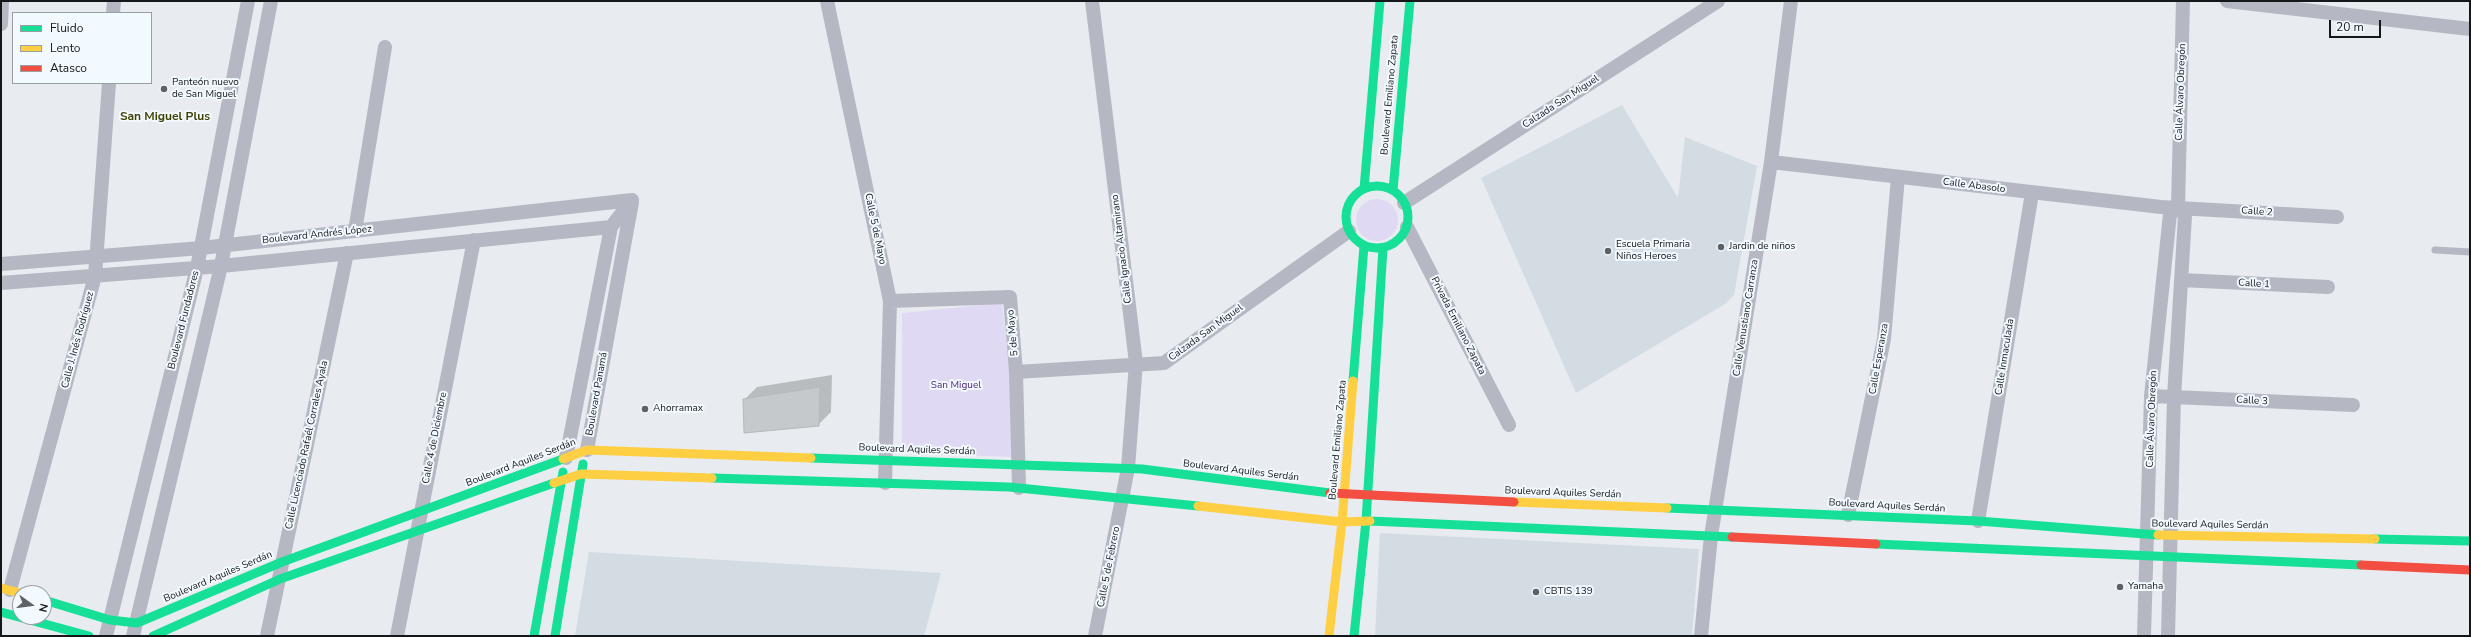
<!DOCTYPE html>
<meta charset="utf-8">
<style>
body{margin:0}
#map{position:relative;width:2471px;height:637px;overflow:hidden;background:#e8ebef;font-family:"Nunito Sans",sans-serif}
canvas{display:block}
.frame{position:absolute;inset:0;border:2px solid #15181a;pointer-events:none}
.legend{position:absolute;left:12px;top:12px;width:140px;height:72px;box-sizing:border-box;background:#f2f9ff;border:1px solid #9a9fa3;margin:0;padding:5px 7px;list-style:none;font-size:12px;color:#15181a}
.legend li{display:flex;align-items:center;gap:8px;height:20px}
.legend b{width:20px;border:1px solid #9a9fa3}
.north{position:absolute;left:12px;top:585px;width:40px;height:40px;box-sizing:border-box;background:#f2f9ff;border:1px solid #9a9fa3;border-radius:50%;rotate:104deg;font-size:11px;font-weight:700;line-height:16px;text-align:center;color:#15181a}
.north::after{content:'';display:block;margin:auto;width:14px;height:18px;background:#5f6265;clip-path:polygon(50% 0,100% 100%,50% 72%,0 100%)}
.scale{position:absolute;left:2329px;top:20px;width:52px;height:18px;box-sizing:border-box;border:2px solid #15181a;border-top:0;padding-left:5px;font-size:12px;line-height:14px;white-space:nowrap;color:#15181a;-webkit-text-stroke:3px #f2f9ff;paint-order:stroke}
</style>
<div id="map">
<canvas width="2471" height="637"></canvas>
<div class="frame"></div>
<ul class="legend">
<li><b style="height:5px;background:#16e098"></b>Fluido</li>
<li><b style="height:5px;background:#ffcf43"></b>Lento</li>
<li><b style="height:5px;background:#f24e42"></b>Atasco</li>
</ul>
<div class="north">N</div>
<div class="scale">20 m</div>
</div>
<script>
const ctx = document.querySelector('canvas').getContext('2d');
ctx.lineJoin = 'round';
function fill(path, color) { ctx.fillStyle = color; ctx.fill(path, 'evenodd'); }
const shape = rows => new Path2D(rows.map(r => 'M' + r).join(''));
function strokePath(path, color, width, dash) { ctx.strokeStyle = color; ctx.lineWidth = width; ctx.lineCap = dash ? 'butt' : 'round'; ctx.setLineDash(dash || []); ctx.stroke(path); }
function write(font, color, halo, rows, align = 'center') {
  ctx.font = font + ' "Nunito Sans",sans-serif'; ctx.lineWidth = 4; ctx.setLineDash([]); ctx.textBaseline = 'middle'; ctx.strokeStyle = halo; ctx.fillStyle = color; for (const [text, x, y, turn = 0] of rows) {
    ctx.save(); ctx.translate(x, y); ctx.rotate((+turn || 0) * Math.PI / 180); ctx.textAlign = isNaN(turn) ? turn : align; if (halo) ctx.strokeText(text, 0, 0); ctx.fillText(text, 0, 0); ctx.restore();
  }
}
const built = shape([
 [1622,105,1678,198,1685,137,1757,166,1734,295,1725,304,1576,393,1481,178],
 [1380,533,1699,549,1692,636,1375,636],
 [589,552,941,573,924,636,575,636]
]);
const green = shape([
 '1356 220a21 21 0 1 1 42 0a21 21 0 1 1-42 0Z',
 [1002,303,1010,377,1013,457,902,453,902,313]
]);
const shadow = shape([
 [832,375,831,412,818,425,744,400,757,387]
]);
const building = shape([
 [820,387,819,426,744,433,743,399,820,387]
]);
const lane = shape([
 [2435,250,2470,252]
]);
const street = shape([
 [827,1,890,301,885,483],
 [1092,1,1136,363,1128,468,1095,636],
 [2227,1,2470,29],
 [113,13,114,1],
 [1,24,2,1],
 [1771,162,2161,207,2337,217],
 [1404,203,1718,1],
 [1407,227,1509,425],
 [355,231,385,47],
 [1,264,201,248,632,200],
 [2181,280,2328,287],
 [1,283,221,266,611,227],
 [890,301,1010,297,1016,372,1019,488],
 [1016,372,1164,363,1349,231],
 [2151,396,2353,405],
 [587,450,632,202],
 [566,458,611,227,632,200],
 [1848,515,1884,339,1898,177],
 [1978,521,2032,193],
 [10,590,95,276,109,83],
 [106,636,197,268,248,1],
 [133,636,221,266,271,1],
 [267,636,347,253],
 [397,636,474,240],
 [1701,636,1711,536,1771,162,1791,1],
 [2144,636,2151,396,2170,214,2178,207],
 [2168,636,2174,397,2185,216,2178,207,2183,1]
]);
const fast = shape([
 '1346 217a31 31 0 1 1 62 0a31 31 0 1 1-62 0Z',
 [1364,189,1380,1],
 [1393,190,1410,1],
 [1353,381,1364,246],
 [811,458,1142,469,1330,493],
 [712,478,1009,487,1198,506],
 [1667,508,1978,521,2158,535],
 [1370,521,1732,537],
 [2375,539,2470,541],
 [1876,544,2361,565],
 [44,600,110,620,137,623,282,562,563,459],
 [1,612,89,636],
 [153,636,280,579,554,483],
 [534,636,563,472],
 [555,636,583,464],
 [1354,636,1366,521,1383,248]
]);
const slow = shape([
 [563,459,587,450,811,458],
 [554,483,581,474,712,478],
 [1514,502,1667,508],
 [1198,506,1342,522,1370,521],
 [2158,535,2375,539],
 [1,588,20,593],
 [1329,636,1342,522,1353,381]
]);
const jam = shape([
 [1330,493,1514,502],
 [1732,537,1876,544],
 [2361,565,2470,570]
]);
const markers = [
 [164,89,4,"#5f6265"],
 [1721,247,4,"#5f6265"],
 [1608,251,4,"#5f6265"],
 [645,409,4,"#5f6265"],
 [2120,587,4,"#5f6265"],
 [1536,592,4,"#5f6265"]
];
const poiNames = [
 ["Panteón nuevo",172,83],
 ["de San Miguel",172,95],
 ["Escuela Primaria",1616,245],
 ["Niños Heroes",1616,257],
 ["Jardin de niños",1729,247],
 ["Ahorramax",653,409],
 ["Yamaha",2128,587],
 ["CBTIS 139",1544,592]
];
const streetNames = [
 ["Calle Álvaro Obregón",2181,92,-88],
 ["Boulevard Emiliano Zapata",1390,95,-85],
 ["Calzada San Miguel",1561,102,-33],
 ["Calle Abasolo",1974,186,7],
 ["Calle 2",2257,212,4],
 ["Calle 5 de Mayo",875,229,78],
 ["Boulevard Andrés López",317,235,-6],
 ["Calle Ignacio Altamirano",1122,249,-97],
 ["Calle 1",2254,284,3],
 ["Calle Venustiano Carranza",1746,318,-81],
 ["Boulevard Fundadores",184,320,-76],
 ["Privada Emiliano Zapata",1458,326,63],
 ["5 de Mayo",1013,333,-95],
 ["Calzada San Miguel",1206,333,-36],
 ["Calle J. Inés Rodríguez",78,340,-75],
 ["Calle Inmaculada",2005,357,-81],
 ["Calle Esperanza",1879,359,-80],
 ["Boulevard Panamá",597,394,-80],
 ["Calle 3",2252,401,3],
 ["Calle Álvaro Obregón",2152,419,-88],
 ["Calle 4 de Diciembre",435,438,-79],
 ["Boulevard Emiliano Zapata",1338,440,-85],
 ["Calle Licenciado Rafaél Corrales Ayala",307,445,-78],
 ["Boulevard Aquiles Serdán",917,450,2],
 ["Boulevard Aquiles Serdán",521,463,-21],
 ["Boulevard Aquiles Serdán",1241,471,7],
 ["Boulevard Aquiles Serdán",1563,493,2],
 ["Boulevard Aquiles Serdán",1887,506,3],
 ["Boulevard Aquiles Serdán",2210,525,1],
 ["Calle 5 de Febrero",1109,567,-79],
 ["Boulevard Aquiles Serdán",218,577,-23]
];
const parkNames = [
 ["San Miguel",956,386]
];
const quarterNames = [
 ["San Miguel Plus",165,117]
];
fill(built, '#d3dce3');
fill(green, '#e0d9f3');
fill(shadow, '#0003');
fill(building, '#c6c9cb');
strokePath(building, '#b5b8ba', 1);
strokePath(lane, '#b5b8c3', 7);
strokePath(street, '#b5b8c3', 14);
strokePath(fast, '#16e098', 9);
strokePath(slow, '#ffcf43', 9);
strokePath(jam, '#f24e42', 9);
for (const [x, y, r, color] of markers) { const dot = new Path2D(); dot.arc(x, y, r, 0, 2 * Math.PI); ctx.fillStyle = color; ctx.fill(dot); strokePath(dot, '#f2f9ff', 1.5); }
write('10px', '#15181a', '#f2f9ff', poiNames, 'left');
write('10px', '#15181a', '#f2f9ff', streetNames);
write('10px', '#4c277b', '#f2f9ff', parkNames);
write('bold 12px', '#414303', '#f2f9ff', quarterNames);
</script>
